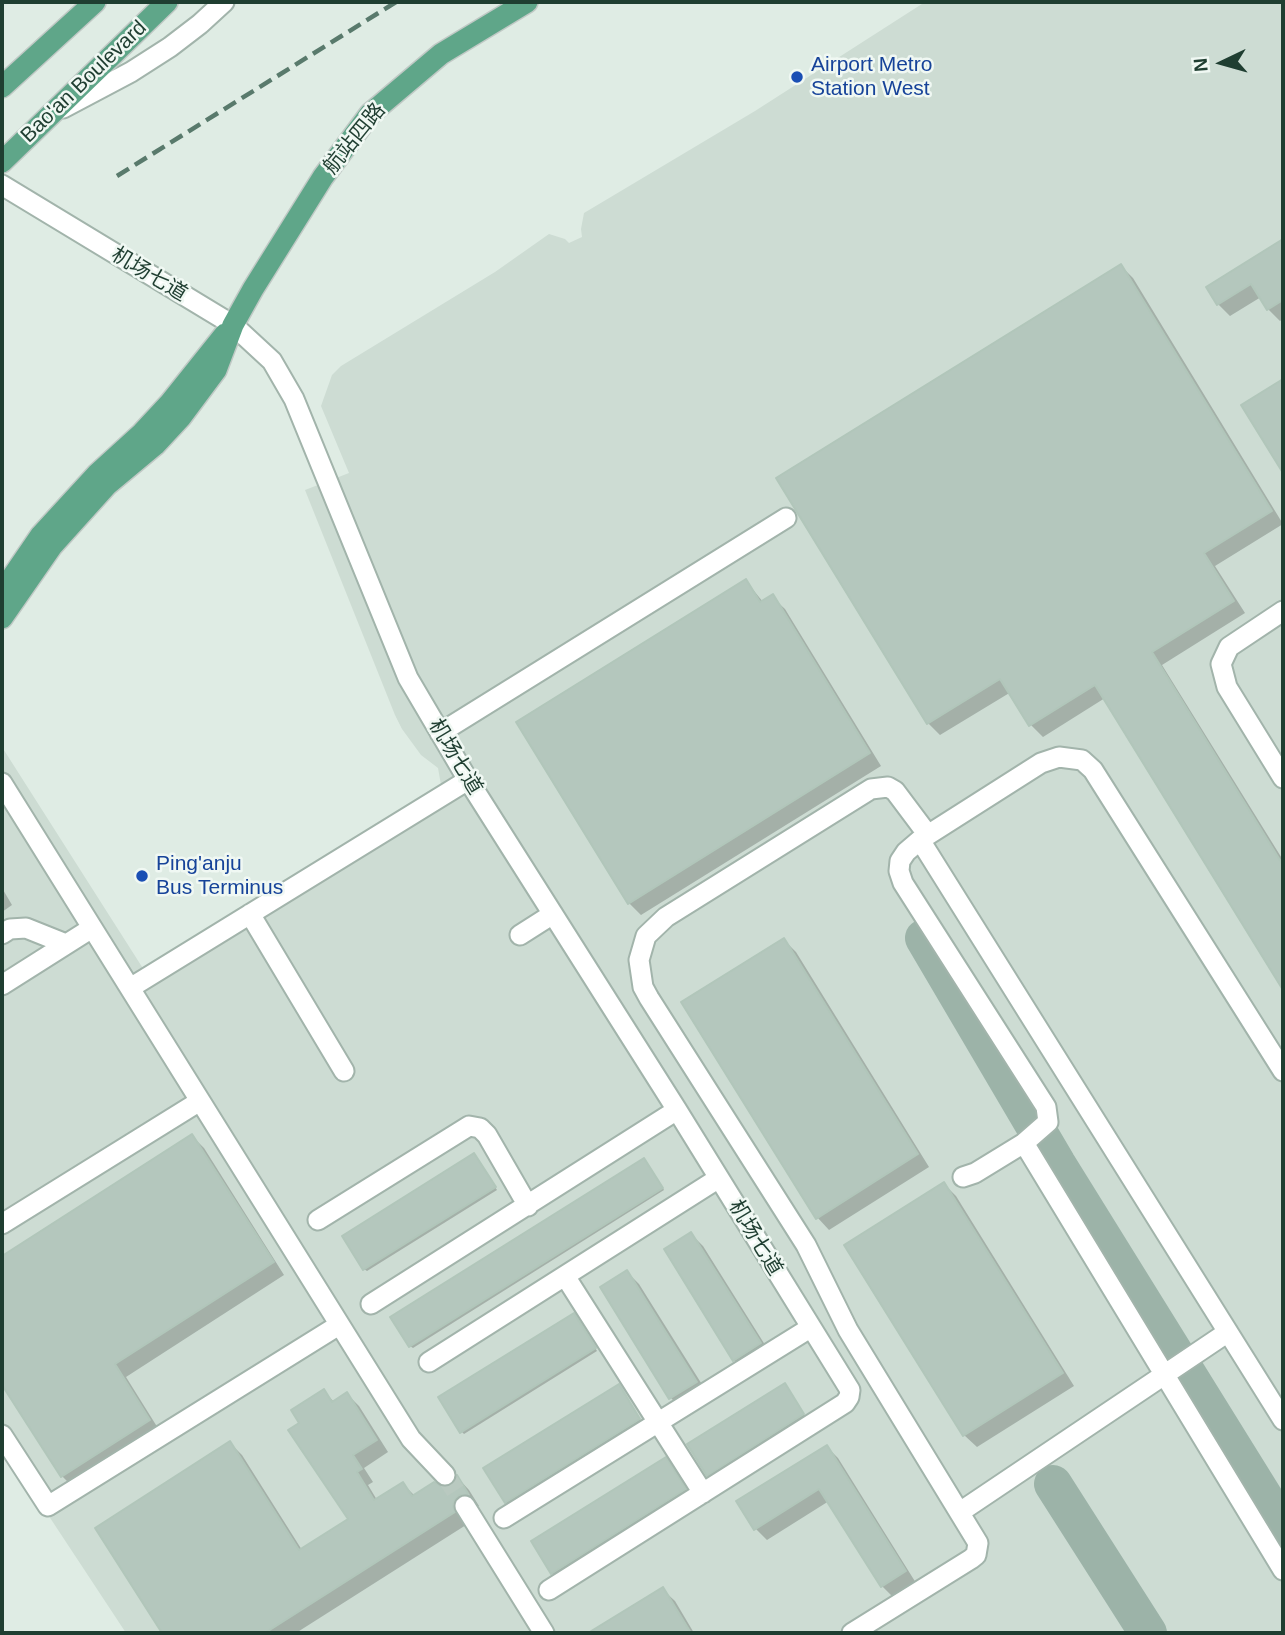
<!DOCTYPE html>
<meta charset="utf-8">
<style>
body{margin:0}
#map{position:relative;width:1285px;height:1635px;overflow:hidden;background:#dfece4;font-family:Arial,sans-serif}
canvas{display:block}
.frame{position:absolute;inset:0;border:4px solid #1f3e31;pointer-events:none}
.north{position:absolute;left:1187px;top:28px;width:70px;height:70px;-webkit-text-stroke:5px #f0f8f3;paint-order:stroke;rotate:265deg;font-size:19px;font-weight:700;line-height:28px;text-align:center;color:#1f3e31}
.north::after{content:'';display:block;margin:auto;width:24px;height:32px;background:#1f3e31;clip-path:polygon(50% 0,100% 100%,50% 72%,0 100%)}
</style>
<div id="map">
<canvas width="1285" height="1635"></canvas>
<div class="frame"></div>
<div class="north">N</div>
</div>
<script>
const ctx = document.querySelector('canvas').getContext('2d');
ctx.lineJoin = 'round';
function fill(path, color) { ctx.fillStyle = color; ctx.fill(path, 'evenodd'); }
const shape = rows => new Path2D(rows.map(r => 'M' + r).join(''));
function strokePath(path, color, width, dash) { ctx.strokeStyle = color; ctx.lineWidth = width; ctx.lineCap = dash ? 'butt' : 'round'; ctx.setLineDash(dash || []); ctx.stroke(path); }
function write(font, color, halo, rows, align = 'center') {
  ctx.font = font + ' Arial,"Noto Sans SC",sans-serif'; ctx.lineWidth = 5; ctx.setLineDash([]); ctx.textBaseline = 'middle'; ctx.strokeStyle = halo; ctx.fillStyle = color; for (const [text, x, y, turn = 0] of rows) {
    ctx.save(); ctx.translate(x, y); ctx.rotate((+turn || 0) * Math.PI / 180); ctx.textAlign = isNaN(turn) ? turn : align; if (halo) ctx.strokeText(text, 0, 0); ctx.fillText(text, 0, 0); ctx.restore();
  }
}
const built = shape([
 [925,2,1283,2,1283,1633,126,1633,2,1445,2,747,144,970,441,785,438,768,421,755,402,729,395,715,305,490,349,473,321,406,332,375,341,366,495,272,549,234,565,239,569,243,582,237,581,229,584,213,755,111]
]);
const shadow = shape([
 [1283,241,1283,319,1280,321,1268,309,1261,297,1230,316,1218,304,1209,287],
 [1121,266,1133,278,1283,524,1215,566,1245,613,1162,665,1283,860,1283,986,1105,698,1043,737,1031,725,1011,692,940,735,928,723],
 [746,581,763,602,772,597,785,609,881,766,641,915,629,903],
 [2,888,12,905,2,912],
 [784,940,796,952,929,1167,829,1230,817,1217],
 [192,1136,204,1148,284,1275,126,1377,161,1433,74,1488,62,1476,2,1382,2,1258],
 [476,1157,497,1190,367,1271,364,1269],
 [646,1162,664,1190,413,1348,410,1346],
 [944,1184,956,1196,1074,1386,977,1447,964,1435],
 [691,1234,703,1246,772,1356,747,1372,734,1360],
 [627,1272,639,1284,708,1394,683,1410,671,1398],
 [576,1317,597,1351,464,1434,462,1432],
 [621,1388,641,1422,508,1504,506,1502],
 [787,1388,805,1417,710,1477,708,1475],
 [324,1391,334,1402,347,1394,359,1406,388,1452,364,1468,373,1482,368,1485,377,1500,403,1484,415,1496,440,1488,449,1488,455,1485,458,1478,469,1490,479,1506,472,1507,466,1525,296,1633,164,1633,97,1529,230,1443,242,1455,302,1550,350,1520,301,1424],
 [827,1447,838,1458,916,1583,893,1597,882,1586,829,1501,767,1540,756,1529,739,1502],
 [668,1461,687,1492,555,1575,552,1573,533,1542],
 [662,1589,675,1601,694,1633,591,1633]
]);
const taxiway = shape([
 [924,938,1057,1164,1283,1528],
 [1053,1484,1148,1633]
]);
const building = shape([
 [1283,239,1283,300,1267,310,1251,284,1217,305,1206,287,1283,239],
 [1121,264,1272,511,1204,553,1234,601,1152,652,1283,865,1283,990,1095,685,1029,726,1000,679,927,724,776,478,1121,264],
 [1283,379,1283,473,1241,405,1283,379],
 [746,579,760,602,773,594,870,753,628,904,516,722,746,579],
 [784,938,918,1154,816,1219,681,1002,784,938],
 [192,1134,274,1262,115,1364,150,1420,61,1477,2,1385,2,1256,192,1134],
 [474,1153,496,1187,363,1270,342,1236,474,1153],
 [644,1158,663,1188,409,1347,390,1317,644,1158],
 [944,1182,1063,1373,963,1436,844,1245,944,1182],
 [691,1232,761,1343,733,1361,664,1249,691,1232],
 [627,1270,697,1382,669,1399,600,1287,627,1270],
 [574,1313,596,1348,460,1433,438,1397,574,1313],
 [785,1383,804,1414,707,1476,687,1444,785,1383],
 [619,1384,640,1419,505,1503,483,1468,619,1384],
 [324,1389,332,1402,347,1392,377,1440,353,1455,362,1469,357,1472,374,1500,403,1482,412,1496,434,1482,441,1486,448,1487,454,1483,457,1475,469,1495,459,1495,455,1500,453,1506,455,1512,265,1633,162,1633,95,1528,230,1441,299,1550,348,1519,288,1430,299,1423,291,1410,324,1389],
 [827,1445,906,1571,881,1587,819,1489,754,1530,736,1501,827,1445],
 [666,1457,686,1489,551,1574,531,1541,666,1457],
 [663,1587,691,1633,588,1633,663,1587]
]);
const minorTunnel = shape([
 [445,1475,465,1506]
]);
const minor = shape([
 [63,108,131,72,170,47,200,24,224,2],
 [2,185,233,325,272,361,294,399,408,678,468,780,677,1110,850,1390,849,1397,845,1403,549,1590],
 [1283,611,1229,647,1221,664,1227,687,1283,778],
 [440,733,786,518],
 [2,783,411,1439,445,1475],
 [920,840,1283,1420],
 [250,914,344,1071],
 [2,934,10,929,26,928,66,944],
 [520,935,553,914],
 [2,985,92,928],
 [130,988,468,780],
 [1283,1071,1093,770,1082,760,1059,757,1041,763,920,840,906,852,900,861,899,871,903,883,1046,1107,1048,1122,1024,1143,1283,1570],
 [963,1177,975,1173,1024,1143],
 [318,1220,469,1126,480,1128,487,1135,528,1206],
 [2,1224,200,1101],
 [565,1276,703,1493],
 [371,1304,677,1110],
 [429,1362,719,1178],
 [2,1435,48,1506,339,1325],
 [465,1506,544,1633],
 [960,1512,1228,1332],
 [504,1518,810,1328],
 [852,1633,971,1559,976,1555,978,1543,848,1330,806,1245,649,998,643,987,639,960,646,936,666,917,871,789,888,787,895,791,928,835]
]);
const major = shape([
 [2,87,95,2],
 [2,162,167,2],
 [2,592,41,535,97,474,142,433,169,404,225,334],
 [2,618,52,546,107,485,155,445,181,417,216,370,233,325,253,289,323,177,370,114,441,54,527,2]
]);
const rail = shape([
 [117,176,396,2]
]);
const markers = [
 [797,77,7,"#1a4fb4"],
 [142,876,7,"#1a4fb4"]
];
const transitNames = [
 ["Airport Metro",811,65],
 ["Station West",811,89],
 ["Ping'anju",156,864],
 ["Bus Terminus",156,888]
];
const streetNames = [
 ["Bao'an Boulevard",84,82,-44],
 ["航站四路",355,139,-51],
 ["机场七道",149,275,31],
 ["机场七道",455,757,59],
 ["机场七道",755,1238,59]
];
fill(built, '#cddcd3');
fill(shadow, '#0003');
strokePath(taxiway, '#9cb3a8', 38);
fill(building, '#b4c7bd');
strokePath(building, '#b1c6ba', 2);
strokePath(minorTunnel, '#b9c9c0', 19, [19, 10]);
strokePath(minor, '#a2b4ab', 23);
strokePath(major, '#c0c9c5', 24);
strokePath(minor, '#fff', 19);
strokePath(major, '#5fa689', 21);
strokePath(rail, '#597a6c', 4.5, [14, 7]);
for (const [x, y, r, color] of markers) { const dot = new Path2D(); dot.arc(x, y, r, 0, 2 * Math.PI); ctx.fillStyle = color; ctx.fill(dot); strokePath(dot, '#f0f8f3', 2.5); }
write('21px', '#164399', '#f0f8f3', transitNames, 'left');
write('21px', '#1f3e31', '#f0f8f3', streetNames);
</script>
